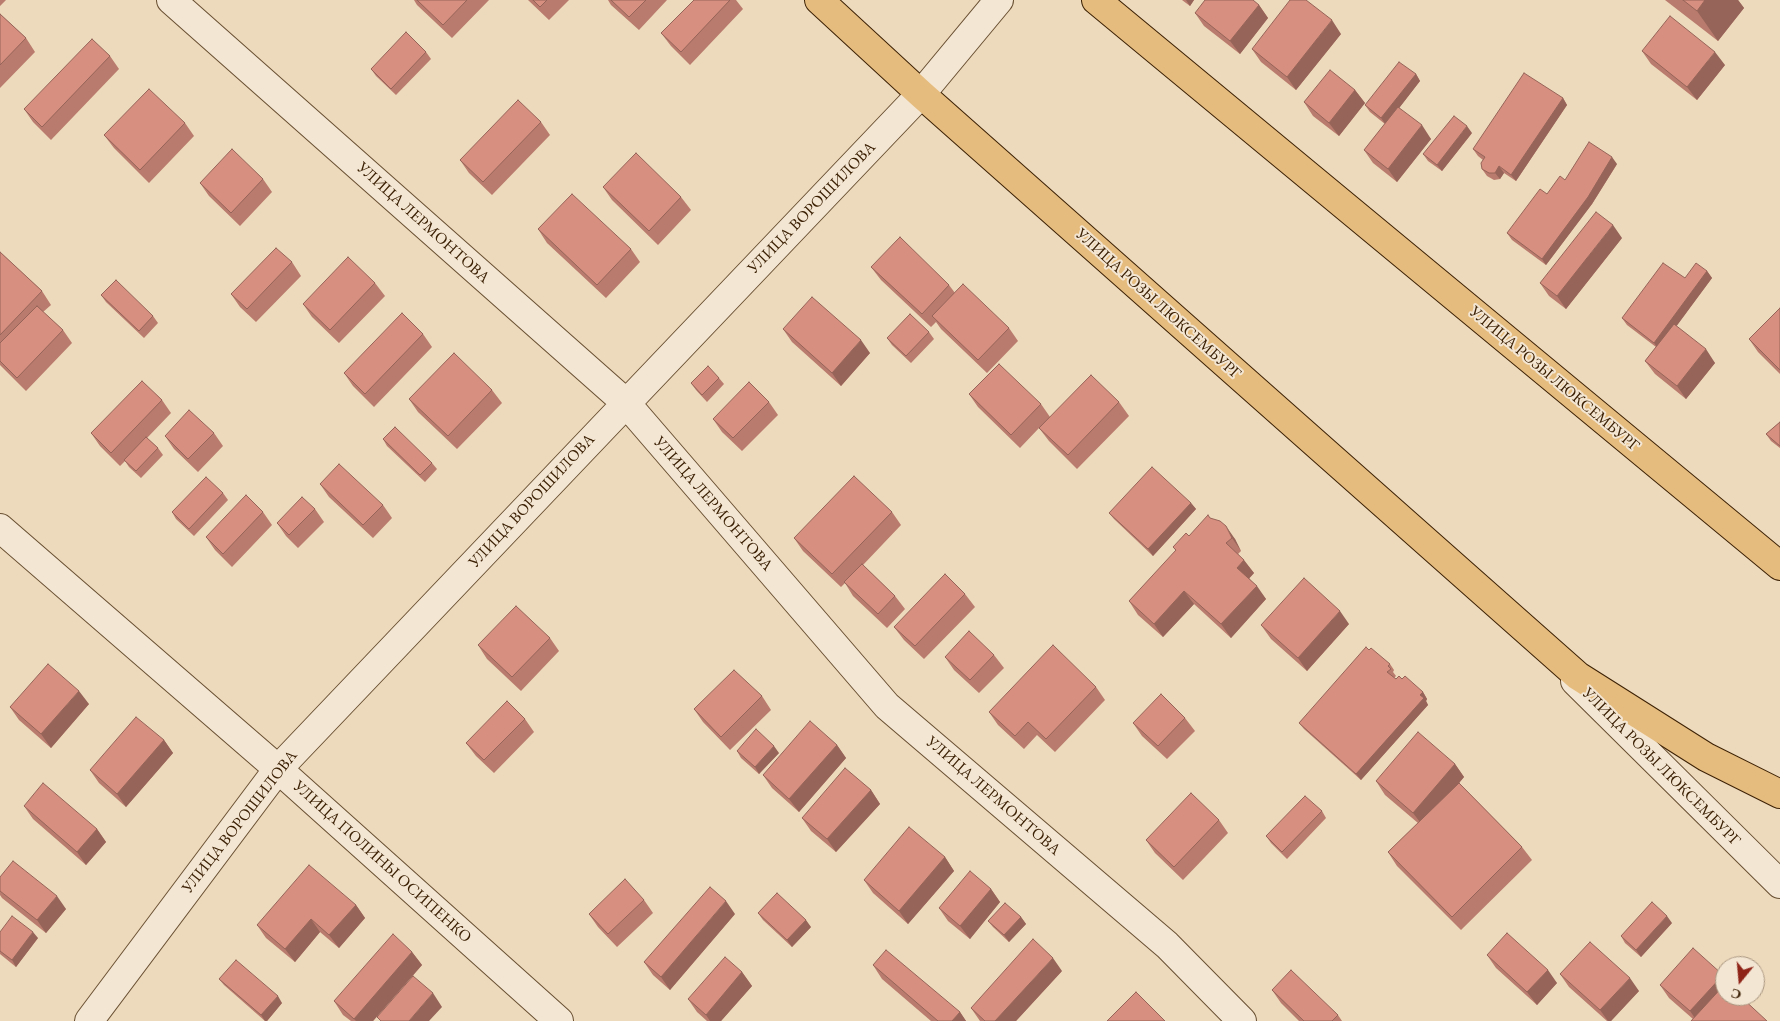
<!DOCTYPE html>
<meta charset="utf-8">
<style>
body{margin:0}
#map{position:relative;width:1780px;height:1021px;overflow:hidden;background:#edd9bb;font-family:"EB Garamond",serif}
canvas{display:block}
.north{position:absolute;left:1715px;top:956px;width:50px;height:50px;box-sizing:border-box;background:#f3e6d3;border:1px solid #aa9781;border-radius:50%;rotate:197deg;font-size:14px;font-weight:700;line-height:20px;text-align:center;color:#3c2105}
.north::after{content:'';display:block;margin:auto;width:18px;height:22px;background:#8f2418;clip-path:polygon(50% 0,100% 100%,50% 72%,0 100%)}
</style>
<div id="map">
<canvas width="1780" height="1021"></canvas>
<div class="north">С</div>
</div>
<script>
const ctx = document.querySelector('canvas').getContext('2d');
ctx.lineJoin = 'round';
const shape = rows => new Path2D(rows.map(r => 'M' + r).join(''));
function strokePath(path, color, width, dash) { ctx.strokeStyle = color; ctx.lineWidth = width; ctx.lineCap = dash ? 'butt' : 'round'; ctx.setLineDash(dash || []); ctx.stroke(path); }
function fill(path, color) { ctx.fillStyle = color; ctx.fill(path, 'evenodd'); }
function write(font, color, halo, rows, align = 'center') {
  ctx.font = font + ' "EB Garamond",serif'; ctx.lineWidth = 4; ctx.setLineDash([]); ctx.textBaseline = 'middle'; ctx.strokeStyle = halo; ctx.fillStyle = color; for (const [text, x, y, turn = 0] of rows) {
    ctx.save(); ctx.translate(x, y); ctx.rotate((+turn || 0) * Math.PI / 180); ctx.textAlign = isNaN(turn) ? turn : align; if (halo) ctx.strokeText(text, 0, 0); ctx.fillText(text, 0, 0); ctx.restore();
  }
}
const minor = shape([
 [171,0,625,402,887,706,1167,945,1242,1021],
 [0,528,278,769,559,1021],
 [1575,681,1780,884],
 [89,1021,278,769,921,94,999,0]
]);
const major = shape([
 [819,0,921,94,1578,676,1706,757,1780,794],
 [1096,0,1780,566]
]);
const wall = shape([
 [0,0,6,0,0,6],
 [414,0,489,0,452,38,417,5],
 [528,0,569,0,549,20],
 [608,0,667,0,639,30,611,5],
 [694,0,736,0,743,9,690,65,671,46,661,33],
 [1182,0,1194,0,1190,6],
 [1665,0,1738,0,1744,8,1718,41],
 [1259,5,1268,18,1240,54,1204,26,1195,13],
 [0,14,26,38,35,52,0,88],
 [1341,34,1296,90,1261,62,1252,49],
 [1642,51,1725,65,1697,100,1651,64],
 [426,52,431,59,396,95,376,76,371,69],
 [110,56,119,69,51,140,33,122,24,109],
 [1416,74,1420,81,1399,108,1431,139,1397,182,1373,163,1364,150,1385,124,1370,112,1365,105],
 [1355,90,1365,103,1339,136,1313,116,1304,102],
 [1563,98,1567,105,1516,181,1504,173,1500,179,1494,180,1487,176,1482,169,1483,160,1478,156,1473,149],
 [541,122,550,135,492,195,469,173,460,160],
 [185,123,194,136,149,183,114,148,104,135],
 [1472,133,1442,171,1428,161,1423,154],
 [1617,164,1592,204,1546,265,1512,240,1507,233,1547,194,1565,180],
 [263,179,272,192,240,226,209,196,200,183],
 [603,187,681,197,691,210,658,245,612,200],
 [538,229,631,249,640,262,606,298,547,243],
 [1622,238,1566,309,1549,296,1540,283],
 [0,252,42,291,51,305,43,312,63,330,72,343,26,391,0,365],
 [292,262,301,276,256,322,240,307,231,294],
 [871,267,949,285,955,293,1009,328,1018,341,987,373,941,329,936,322,931,327,881,280],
 [1707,271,1712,278,1676,326,1715,363,1686,399,1655,374,1645,361,1656,347,1627,325,1622,318,1685,278],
 [375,283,385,296,339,343,312,317,303,304],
 [101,295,153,316,158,323,144,338,106,302],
 [1780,308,1780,374,1758,352,1749,339],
 [783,329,870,353,841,386,792,342],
 [929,332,934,339,911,363,892,345,887,338],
 [423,334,432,347,374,407,353,386,344,373],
 [719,378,724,384,707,402,696,390,691,383],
 [492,390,502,403,457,449,418,412,409,399],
 [969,394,1041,404,1050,417,1119,402,1129,416,1077,469,1049,441,1039,428,1020,448,978,407],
 [162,400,171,413,147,438,158,448,163,455,141,478,129,467,125,461,120,466,100,446,91,433],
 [769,402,778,415,742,451,722,432,713,419],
 [1780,422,1780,448,1771,441,1766,434],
 [214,433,223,446,198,472,174,449,165,436],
 [383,439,432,463,437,469,425,482,387,446],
 [320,484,383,505,392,518,373,538,329,497],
 [223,493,228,500,194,536,176,519,172,512],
 [1191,503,1196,509,1153,556,1114,519,1109,513],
 [315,509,324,522,298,548,286,536,277,523],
 [263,512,272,525,232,567,215,550,206,537],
 [892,512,901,525,863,565,895,596,905,609,887,628,853,596,845,583,841,587,803,551,794,538],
 [1210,518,1235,539,1241,551,1238,554,1254,573,1249,578,1266,599,1231,638,1194,604,1163,637,1138,615,1129,601,1176,551,1173,547,1189,536],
 [965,594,975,607,924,659,904,640,894,627],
 [1349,624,1307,671,1271,639,1261,625],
 [550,638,559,651,521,691,487,659,478,645],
 [1369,650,1390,664,1394,670,1393,672,1396,676,1394,678,1396,679,1402,679,1423,692,1427,699,1426,701,1428,705,1361,780,1304,729,1299,723],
 [994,655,1004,668,979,693,954,670,945,657],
 [1096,687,1105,700,1055,752,1037,735,1024,749,998,725,989,712],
 [762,696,771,710,730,750,703,722,694,709],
 [89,704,51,748,19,720,10,707],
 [1185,718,1195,731,1167,759,1142,736,1133,723],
 [525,719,534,732,494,773,476,756,466,743],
 [164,740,173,753,126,807,99,783,90,770],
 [837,745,846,758,799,812,772,788,763,775],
 [737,751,779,753,759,774,741,758],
 [1455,764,1464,777,1459,783,1522,847,1532,860,1461,930,1397,866,1388,852,1418,823,1385,795,1376,781],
 [871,790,880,804,836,852,811,831,802,818],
 [24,806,97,829,106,842,86,865,33,819],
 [1322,811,1326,818,1287,859,1271,843,1266,836],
 [1219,820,1228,833,1183,880,1155,853,1146,840],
 [945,857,954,871,908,924,873,893,864,880],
 [0,877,66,909,46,933,2,898,0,895],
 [991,889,1000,902,970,939,948,921,939,908],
 [644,900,653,913,617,947,598,927,589,914],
 [356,905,365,918,339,948,320,932,295,962,266,938,257,925],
 [758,913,811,927,792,947,763,920],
 [735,914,670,990,653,975,644,962],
 [1021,917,1026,924,1009,942,993,927,988,921],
 [1672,923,1641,957,1625,943,1621,936],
 [0,932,38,938,16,967,0,954],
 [412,952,422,965,373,1021,351,1021,343,1015,334,1001],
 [1487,955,1557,983,1537,1005,1496,968],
 [873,965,960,1012,966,1021,931,1021,882,979],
 [1062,971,1016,1021,980,1021,971,1008],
 [742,972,752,986,721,1021,707,1021,697,1012,688,999],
 [1560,974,1639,991,1611,1021,1607,1021,1569,987],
 [1723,975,1725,977,1725,996,1693,1019,1669,998,1660,985],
 [219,979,282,1003,267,1021,265,1021,224,985],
 [1272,990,1338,1015,1342,1021,1299,1021,1281,1003]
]);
const shadedWall = shape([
 [1186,0,1194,0,1190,6],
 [1705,0,1738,0,1744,8,1718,41,1697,11],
 [1259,5,1268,18,1240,54,1230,41],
 [1332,20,1341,34,1296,90,1287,77],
 [1715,52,1725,65,1697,100,1687,87],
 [1416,74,1420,81,1386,125,1381,118],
 [1355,90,1365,103,1339,136,1329,123],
 [1563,98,1567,105,1516,181,1511,175],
 [1422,125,1431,139,1397,182,1388,169],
 [1467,126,1472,133,1442,171,1437,165],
 [1612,157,1617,164,1592,204,1546,265,1542,259],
 [1499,166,1504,173,1500,179,1495,173],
 [1613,225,1622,238,1566,309,1557,296],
 [1707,271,1712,278,1659,350,1654,343],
 [861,340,870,353,841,386,832,373],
 [1706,349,1715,363,1686,399,1677,386],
 [1191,503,1196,509,1153,556,1148,549],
 [1226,526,1235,539,1241,551,1232,538],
 [1244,560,1254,573,1247,581,1237,568],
 [1257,586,1266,599,1231,638,1221,624],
 [1184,591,1194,604,1163,637,1154,624],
 [1340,611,1349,624,1307,671,1298,658],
 [79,691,89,704,51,748,41,734],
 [1423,692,1427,699,1426,701,1428,705,1361,780,1356,774],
 [164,740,173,753,126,807,117,794],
 [837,745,846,758,799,812,789,799],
 [774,746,779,753,759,774,755,767],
 [1455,764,1464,777,1423,826,1413,813],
 [871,790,880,804,836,852,827,839],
 [97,829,106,842,86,865,77,852],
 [945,857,954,871,908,924,899,911],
 [991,889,1000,902,970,939,960,926],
 [57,896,66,909,46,933,37,920],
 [726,901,735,914,670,990,661,977],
 [356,905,365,918,339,948,329,935],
 [1667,916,1672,923,1641,957,1636,950],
 [1021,917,1026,924,1009,942,1004,935],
 [311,919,320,932,295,962,285,949],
 [806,920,811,927,792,947,787,940],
 [33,932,38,938,16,967,12,960],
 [412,952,422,965,373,1021,356,1021,354,1019],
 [1053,958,1062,971,1016,1021,995,1021],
 [1548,970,1557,983,1537,1005,1527,992],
 [742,972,752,986,721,1021,710,1021,706,1015],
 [1723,975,1725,977,1725,996,1697,1021,1690,1011],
 [1630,978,1639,991,1611,1021,1608,1021,1600,1010],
 [433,993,442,1007,429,1021,409,1021],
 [278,996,282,1003,267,1021,265,1021,261,1015],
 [960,1012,966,1021,952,1021]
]);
const building = shape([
 [417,0,467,0,443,25,417,0],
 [533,0,547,0,540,7,533,0],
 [611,0,646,0,629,17,611,0],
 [694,0,730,0,681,52,661,33,694,0],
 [1205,0,1253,0,1259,5,1230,41,1195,13,1205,0],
 [1290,0,1306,0,1332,20,1287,77,1252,49,1290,0],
 [1683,0,1705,0,1697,11,1683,0],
 [0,14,26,38,0,65,0,14],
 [1670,16,1715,52,1687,87,1642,51,1670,16],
 [406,32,426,52,391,89,371,69,406,32],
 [92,39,110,56,42,127,24,109,92,39],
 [1399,62,1416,74,1381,118,1365,105,1399,62],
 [1330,70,1355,90,1329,123,1304,102,1330,70],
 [1524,73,1563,98,1511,175,1499,166,1495,173,1489,173,1482,169,1481,163,1485,157,1473,149,1524,73],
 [149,89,185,123,140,170,104,135,149,89],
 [518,100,541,122,483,182,460,160,518,100],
 [1398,107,1422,125,1388,169,1364,150,1398,107],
 [1454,116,1467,126,1437,165,1423,154,1454,116],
 [1589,142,1612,157,1588,197,1542,259,1507,233,1540,189,1547,194,1560,176,1565,180,1589,142],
 [232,149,263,179,231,213,200,183,232,149],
 [636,153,681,197,649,231,603,187,636,153],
 [572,194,631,249,597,285,538,229,572,194],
 [1596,212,1613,225,1557,296,1540,283,1596,212],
 [900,237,949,285,922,314,871,267,900,237],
 [276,248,292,262,247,309,231,294,276,248],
 [0,252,42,291,0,335,0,252],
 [348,257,375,283,330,330,303,304,348,257],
 [1663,263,1685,278,1696,263,1707,271,1654,343,1622,318,1663,263],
 [116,280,153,316,139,331,101,295,116,280],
 [963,284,1009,328,978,360,932,316,963,284],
 [812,297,861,340,832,373,783,329,812,297],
 [37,306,63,330,17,378,0,361,0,343,37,306],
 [1780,308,1780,370,1749,339,1780,308],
 [402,313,423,334,365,394,344,373,402,313],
 [910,314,929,332,906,356,887,338,910,314],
 [1674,324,1706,349,1677,386,1645,361,1674,324],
 [454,353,492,390,448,436,409,399,454,353],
 [999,364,1041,404,1011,435,969,394,999,364],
 [708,366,719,378,702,395,691,383,708,366],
 [1091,375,1119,402,1068,455,1039,428,1091,375],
 [142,381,162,400,111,453,91,433,142,381],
 [749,382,769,402,733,438,713,419,749,382],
 [189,410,214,433,188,459,165,436,189,410],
 [1780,422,1780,446,1766,434,1780,422],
 [395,427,432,463,420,475,383,439,395,427],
 [146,437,158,448,136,471,124,460,146,437],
 [339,464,383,505,363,525,320,484,339,464],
 [1152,467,1191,503,1148,549,1109,513,1152,467],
 [854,476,892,512,832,574,794,538,854,476],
 [206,477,223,493,189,529,172,512,206,477],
 [246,495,263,512,223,554,206,537,246,495],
 [302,497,315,509,289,535,277,523,302,497],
 [1208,515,1210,518,1220,521,1226,526,1232,538,1226,543,1244,560,1237,568,1257,586,1221,624,1184,591,1154,624,1129,601,1176,550,1173,547,1186,533,1189,536,1208,515],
 [862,564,895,596,878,614,844,582,862,564],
 [945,574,965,594,915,646,894,627,945,574],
 [1304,578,1340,611,1298,658,1261,625,1304,578],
 [516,606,550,638,512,677,478,645,516,606],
 [969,631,994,655,970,680,945,657,969,631],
 [1053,645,1096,687,1046,739,1028,722,1015,736,989,712,1053,645],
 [1366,647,1369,650,1371,648,1390,664,1388,666,1391,669,1387,672,1396,679,1399,676,1402,679,1405,676,1423,692,1420,695,1424,698,1356,774,1299,723,1366,647],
 [48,664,79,691,41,734,10,707,48,664],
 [734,670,762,696,721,737,694,709,734,670],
 [1161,694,1185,718,1158,746,1133,723,1161,694],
 [507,701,525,719,484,760,466,743,507,701],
 [136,717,164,740,117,794,90,770,136,717],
 [810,721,837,745,789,799,763,775,810,721],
 [756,729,774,746,755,767,737,751,756,729],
 [1418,732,1455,764,1413,813,1376,781,1418,732],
 [845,768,871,790,827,839,802,818,845,768],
 [43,783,97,829,77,852,24,806,43,783],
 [1459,783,1522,847,1452,917,1388,852,1459,783],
 [1191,793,1219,820,1174,867,1146,840,1191,793],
 [1305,796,1322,811,1282,852,1266,836,1305,796],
 [909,827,945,857,899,911,864,880,909,827],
 [13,861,57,896,37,920,0,891,0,877,13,861],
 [309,865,356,905,329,935,311,919,285,949,257,925,309,865],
 [970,871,991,889,960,926,939,908,970,871],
 [625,879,644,900,608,934,589,914,625,879],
 [710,887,726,901,661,977,644,962,710,887],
 [777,893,806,920,787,940,758,913,777,893],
 [1652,902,1667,916,1636,950,1621,936,1652,902],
 [1005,903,1021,917,1004,935,988,921,1005,903],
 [12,916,33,932,12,960,0,951,0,932,12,916],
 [1507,933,1548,970,1527,992,1487,955,1507,933],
 [393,934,412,952,354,1019,334,1001,393,934],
 [1033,939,1053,958,995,1021,985,1021,971,1008,1033,939],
 [1590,942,1630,978,1600,1010,1560,974,1590,942],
 [1693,948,1723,975,1690,1011,1660,985,1693,948],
 [886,950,960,1012,952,1021,938,1021,873,965,886,950],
 [725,957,742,972,706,1015,688,999,725,957],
 [236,960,278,996,261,1015,219,979,236,960],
 [1291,970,1338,1015,1332,1021,1304,1021,1272,990,1291,970],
 [413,976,433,993,409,1021,381,1021,377,1017,413,976],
 [1725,984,1725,996,1740,996,1767,1021,1691,1021,1725,984],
 [1136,992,1165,1021,1107,1021,1136,992]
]);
const streetNames = [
 ["УЛИЦА ВОРОШИЛОВА",812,208,-46],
 ["УЛИЦА ЛЕРМОНТОВА",423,223,42],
 ["УЛИЦА РОЗЫ ЛЮКСЕМБУРГ",1158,304,42],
 ["УЛИЦА РОЗЫ ЛЮКСЕМБУРГ",1554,379,40],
 ["УЛИЦА ВОРОШИЛОВА",532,501,-47],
 ["УЛИЦА ЛЕРМОНТОВА",713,504,49],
 ["УЛИЦА РОЗЫ ЛЮКСЕМБУРГ",1661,767,45],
 ["УЛИЦА ЛЕРМОНТОВА",993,796,41],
 ["УЛИЦА ВОРОШИЛОВА",240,822,-52],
 ["УЛИЦА ПОЛИНЫ ОСИПЕНКО",382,862,42]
];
strokePath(minor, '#684f32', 30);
strokePath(major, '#3c2105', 30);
strokePath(minor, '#f3e6d3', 28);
strokePath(major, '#e6bc7e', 28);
fill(wall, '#b97b6d');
fill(shadedWall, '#966459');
fill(building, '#d78f7f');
strokePath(building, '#966459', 1);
write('16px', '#3c2105', '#f3e6d3', streetNames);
</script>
